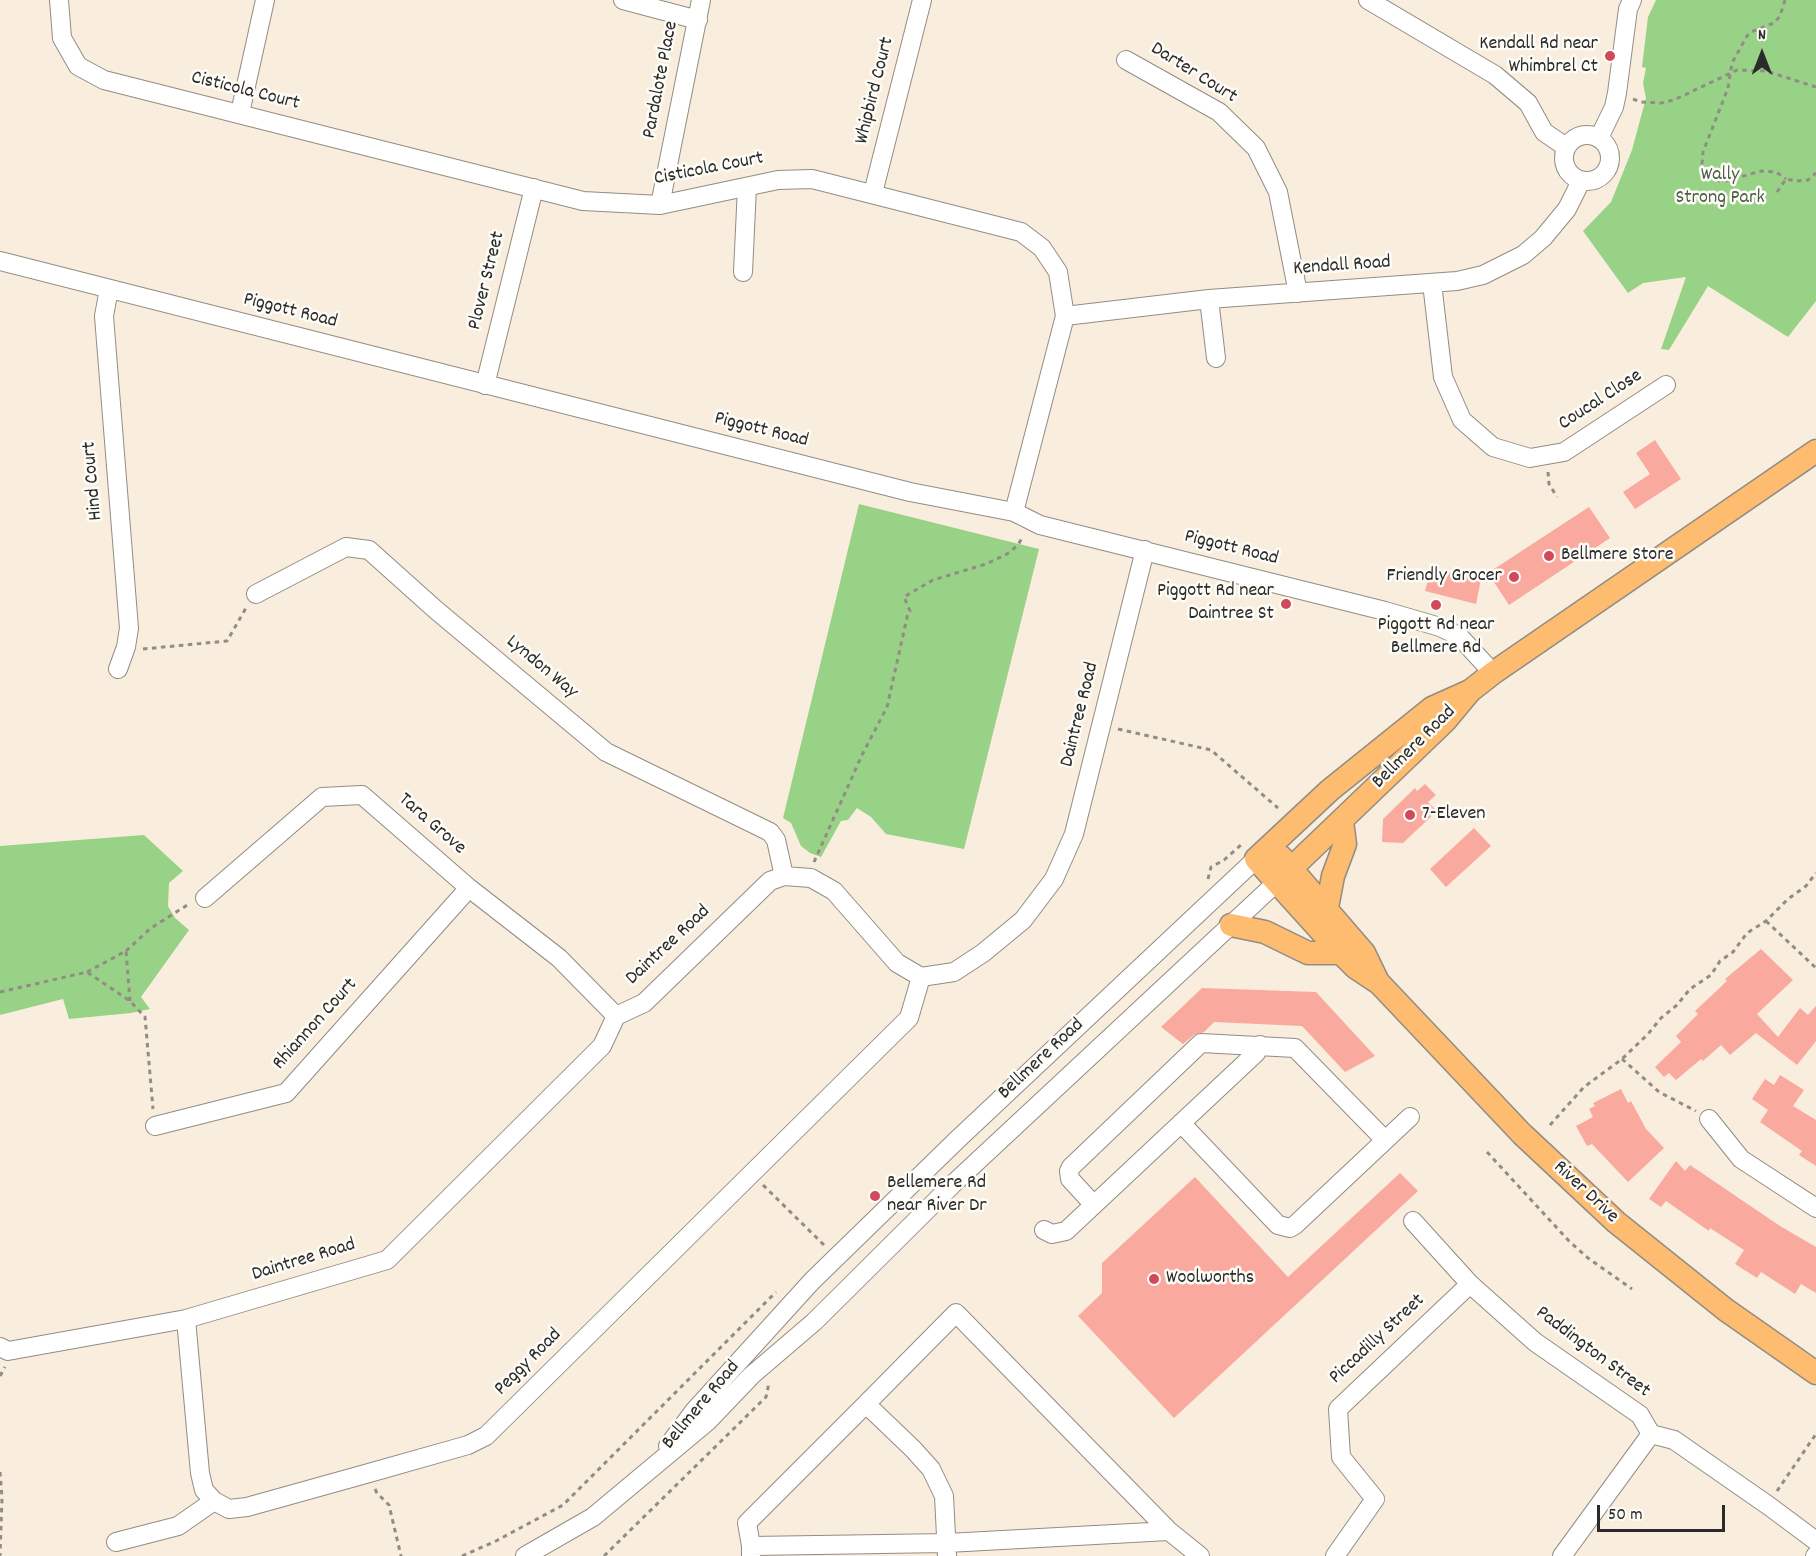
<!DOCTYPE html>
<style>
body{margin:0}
#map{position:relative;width:1816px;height:1556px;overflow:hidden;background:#f9eedd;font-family:Dekko,sans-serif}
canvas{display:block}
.north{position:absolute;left:1732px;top:24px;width:60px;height:60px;-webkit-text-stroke:4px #fdfcf7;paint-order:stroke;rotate:0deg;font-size:16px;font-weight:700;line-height:24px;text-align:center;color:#2b2b2b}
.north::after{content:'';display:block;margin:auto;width:21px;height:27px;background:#2b2b2b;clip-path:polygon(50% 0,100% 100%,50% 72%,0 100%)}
.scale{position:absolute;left:1597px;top:1505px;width:128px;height:27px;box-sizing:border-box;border:3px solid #2b2b2b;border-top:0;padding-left:8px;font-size:18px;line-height:21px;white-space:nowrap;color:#2b2b2b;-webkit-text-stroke:4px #fdfcf7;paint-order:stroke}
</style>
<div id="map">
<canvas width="1816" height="1556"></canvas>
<div class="north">N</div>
<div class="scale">50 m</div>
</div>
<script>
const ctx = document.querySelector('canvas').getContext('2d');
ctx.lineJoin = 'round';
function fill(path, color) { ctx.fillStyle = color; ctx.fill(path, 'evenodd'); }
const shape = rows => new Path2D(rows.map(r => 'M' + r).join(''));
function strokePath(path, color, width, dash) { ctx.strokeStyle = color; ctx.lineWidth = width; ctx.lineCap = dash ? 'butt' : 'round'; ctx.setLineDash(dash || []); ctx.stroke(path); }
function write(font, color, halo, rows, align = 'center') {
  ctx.font = font + ' Dekko,sans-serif'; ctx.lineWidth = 5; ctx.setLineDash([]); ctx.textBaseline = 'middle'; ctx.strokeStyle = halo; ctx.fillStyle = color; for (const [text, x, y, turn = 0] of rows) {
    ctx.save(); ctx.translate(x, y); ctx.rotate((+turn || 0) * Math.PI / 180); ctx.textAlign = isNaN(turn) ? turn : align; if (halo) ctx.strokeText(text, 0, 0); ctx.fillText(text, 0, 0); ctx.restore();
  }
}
const green = shape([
 [1656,0,1816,0,1816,301,1788,337,1708,286,1669,350,1661,349,1686,277,1643,283,1628,293,1583,231,1611,202,1632,150,1646,98,1643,83,1646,68,1642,67,1648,17],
 [859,504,1039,549,964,849,886,834,871,817,857,808,848,820,841,821,821,857,810,853,801,846,791,823,783,818],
 [144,835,183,871,169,883,168,906,175,918,189,930,141,997,150,1009,131,1013,69,1019,63,999,0,1015,0,846]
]);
const building = shape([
 [1655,440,1681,479,1635,509,1623,492,1650,474,1636,453],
 [1589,507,1610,538,1509,605,1488,573],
 [1431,568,1481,579,1476,604,1425,591],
 [1425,784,1436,795,1428,802,1437,811,1403,843,1382,842,1383,819,1415,788,1417,791],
 [1474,828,1491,846,1446,887,1430,869],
 [1761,949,1793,980,1757,1014,1778,1037,1800,1008,1808,1015,1816,1006,1816,1041,1797,1065,1756,1033,1730,1055,1721,1045,1703,1061,1701,1059,1676,1080,1669,1073,1664,1077,1655,1067,1681,1042,1676,1036,1698,1014,1695,1011,1727,981,1725,979],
 [1202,988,1316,992,1375,1056,1345,1072,1302,1026,1214,1022,1204,1032,1194,1035,1183,1044,1161,1027],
 [1780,1075,1804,1090,1793,1106,1816,1120,1816,1166,1799,1155,1802,1151,1760,1122,1768,1110,1752,1099,1765,1079,1774,1085],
 [1621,1089,1628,1103,1631,1101,1646,1129,1664,1148,1628,1182,1592,1144,1587,1146,1576,1126,1593,1117,1589,1109,1595,1106,1593,1103],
 [1676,1161,1685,1171,1690,1165,1780,1226,1816,1247,1816,1293,1801,1284,1795,1294,1761,1272,1757,1278,1735,1264,1744,1250,1710,1228,1709,1231,1666,1201,1661,1207,1649,1199],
 [1400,1173,1418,1191,1174,1418,1078,1316,1102,1293,1102,1263,1195,1177,1288,1277]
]);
const path = shape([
 [1785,0,1780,16,1774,23,1751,32,1747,36,1732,63,1728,88,1703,152,1702,164,1703,170,1711,177,1722,182,1761,171,1776,172,1786,179],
 [1633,99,1641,102,1661,103,1674,100,1737,70,1766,71,1816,87],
 [1777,192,1786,179,1796,181,1808,180,1816,173],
 [1548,472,1549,484,1557,497],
 [143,649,227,641,246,608],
 [1118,729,1211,750,1278,808],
 [814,862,862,755,887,707,908,613,910,611,904,597,933,580,986,564,1007,554,1018,545,1023,536],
 [1208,879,1211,867,1224,860,1241,845],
 [1766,921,1816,968],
 [126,951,151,928,189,904],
 [87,972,126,951,130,1001],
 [0,992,87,972,130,1001,145,1017,153,1109],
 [1622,1059,1659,1092,1696,1111],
 [1550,1125,1584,1087,1622,1059,1648,1034,1661,1018,1677,1005,1690,989,1711,975,1720,961,1733,952,1747,933,1766,921,1788,899,1806,886,1816,873],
 [1487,1152,1569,1241,1588,1258,1632,1289],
 [763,1185,824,1245],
 [0,1376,5,1367],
 [0,1472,2,1498,0,1556],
 [375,1489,377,1493,389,1505,401,1556],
 [1777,1491,1816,1434],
 [462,1556,496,1541,563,1505,776,1292],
 [604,1556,766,1397,769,1383]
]);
const minor = shape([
 [59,0,62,38,78,66,104,80,583,201,660,205,778,180,812,179,1021,232,1042,248,1058,272,1065,316,1014,512],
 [623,0,698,20],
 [1368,0,1495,75,1528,103,1544,132,1566,147],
 [1126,60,1219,112,1256,148,1278,192,1298,293],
 [240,113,265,0],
 '1564 158a23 23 0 1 1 46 0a23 23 0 1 1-46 0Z',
 [1599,138,1614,107,1617,93,1628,9,1632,0],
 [873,193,922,0],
 [660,205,701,0],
 [0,261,910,492,1014,512,1040,525,1385,611,1440,627,1459,636,1493,673],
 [743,272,747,187],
 [1432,283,1443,377,1462,420,1493,447,1530,458,1564,452,1666,385],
 [109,289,104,316,105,329,129,628,126,647,118,669],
 [1209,299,1216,358],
 [1065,316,1209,299,1457,281,1483,275,1523,255,1543,238,1567,209,1581,181],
 [485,385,534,188],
 [256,594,346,547,369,550,436,610,606,752,770,832,776,840,784,876],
 [205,898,322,797,362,795,469,888,559,958,616,1016],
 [1709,1119,1741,1159,1816,1208],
 [1181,1123,1278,1225,1290,1228,1295,1225,1410,1117],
 [155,1126,286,1093,469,888],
 [1094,1205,1070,1179,1069,1171,1071,1167,1201,1043,1295,1048,1385,1140],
 [1413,1221,1470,1284,1535,1342,1640,1415,1651,1434,1674,1440,1769,1506,1816,1541],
 [1044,1230,1052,1234,1066,1231,1256,1053,1260,1045],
 [186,1319,200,1473,204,1490,214,1501,229,1509,247,1507,369,1473,468,1445,486,1436,909,1018,921,977],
 [0,1347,8,1351,186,1319,387,1260,602,1046,616,1016,644,1003,770,881,784,876,811,878,834,891,897,963,921,977,954,972,983,953,1023,920,1054,879,1074,834,1145,550],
 [668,1446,694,1411,812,1281,958,1139,1256,859],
 [116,1542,178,1526,214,1501],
 [751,1546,747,1523,866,1404],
 [525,1556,593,1517,708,1421,752,1375,814,1322,953,1184,1277,882],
 [751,1556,751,1546,947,1543,1169,1531],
 [947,1556,944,1496,931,1469,913,1449,866,1404,956,1313,1169,1531,1200,1556],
 [1335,1556,1375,1499,1341,1457,1338,1409,1470,1284],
 [1562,1556,1651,1434],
 [1815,1556,1816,1555]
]);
const major = shape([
 [1470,691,1432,708,1330,790,1256,859,1341,953,1355,967,1379,983,1522,1134,1616,1222,1726,1310,1816,1373],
 [1281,857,1364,953,1378,982],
 [1277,882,1445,721,1470,691,1493,673,1816,451],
 [1327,908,1333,876,1345,844,1342,821],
 [1231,925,1265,932,1308,953,1341,953]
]);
const markers = [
 [1610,56,6,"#d1495b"],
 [1549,556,6,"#d1495b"],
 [1514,577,6,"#d1495b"],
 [1286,604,6,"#d1495b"],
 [1436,605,6,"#d1495b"],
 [1410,815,6,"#d1495b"],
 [875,1196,6,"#d1495b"],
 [1154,1279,6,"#d1495b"]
];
const poiNames = [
 ["Kendall Rd near",1598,45,"right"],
 ["Whimbrel Ct",1598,68,"right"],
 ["Bellmere Store",1561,556],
 ["Friendly Grocer",1502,577,"right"],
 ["Piggott Rd near",1274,592,"right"],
 ["Daintree St",1274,615,"right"],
 ["Piggott Rd near",1436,626,"center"],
 ["Bellmere Rd",1436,649,"center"],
 ["7-Eleven",1422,815],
 ["Bellemere Rd",887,1184],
 ["near River Dr",887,1207],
 ["Woolworths",1166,1279]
];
const streetNames = [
 ["Darter Court",1193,74,32],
 ["Pardalote Place",662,80,-79],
 ["Whipbird Court",876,91,-76],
 ["Cisticola Court",245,92,14],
 ["Cisticola Court",709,170,-11],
 ["Kendall Road",1342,267,-4],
 ["Plover Street",488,281,-76],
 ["Piggott Road",290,312,14],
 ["Coucal Close",1601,401,-33],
 ["Piggott Road",761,431,14],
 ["Hind Court",94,481,-95],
 ["Piggott Road",1231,549,14],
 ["Lyndon Way",541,668,40],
 ["Daintree Road",1081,715,-76],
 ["Bellmere Road",1415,748,-45],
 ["Tara Grove",431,825,41],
 ["Daintree Road",669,946,-43],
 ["Rhiannon Court",316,1025,-48],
 ["Bellmere Road",1042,1060,-43],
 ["River Drive",1585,1193,43],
 ["Daintree Road",304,1261,-17],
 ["Piccadilly Street",1378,1340,-43],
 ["Paddington Street",1592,1353,37],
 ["Peggy Road",529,1363,-45],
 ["Bellmere Road",702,1406,-50]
];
const parkNames = [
 ["Wally",1720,176],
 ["Strong Park",1720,199]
];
fill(green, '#98d286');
fill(building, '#f9a99d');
strokePath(minor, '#928c84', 20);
strokePath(major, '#928c84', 25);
strokePath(path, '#928c84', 3, [4.5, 4.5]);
strokePath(minor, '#fff', 18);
strokePath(major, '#febc70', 22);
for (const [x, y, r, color] of markers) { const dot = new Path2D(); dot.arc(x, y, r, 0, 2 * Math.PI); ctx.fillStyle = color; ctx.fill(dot); strokePath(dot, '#fdfcf7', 2); }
write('20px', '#2b2b2b', '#fdfcf7', poiNames, 'left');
write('20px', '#2b2b2b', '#fdfcf7', streetNames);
write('20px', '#4c5d46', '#fdfcf7', parkNames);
</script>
